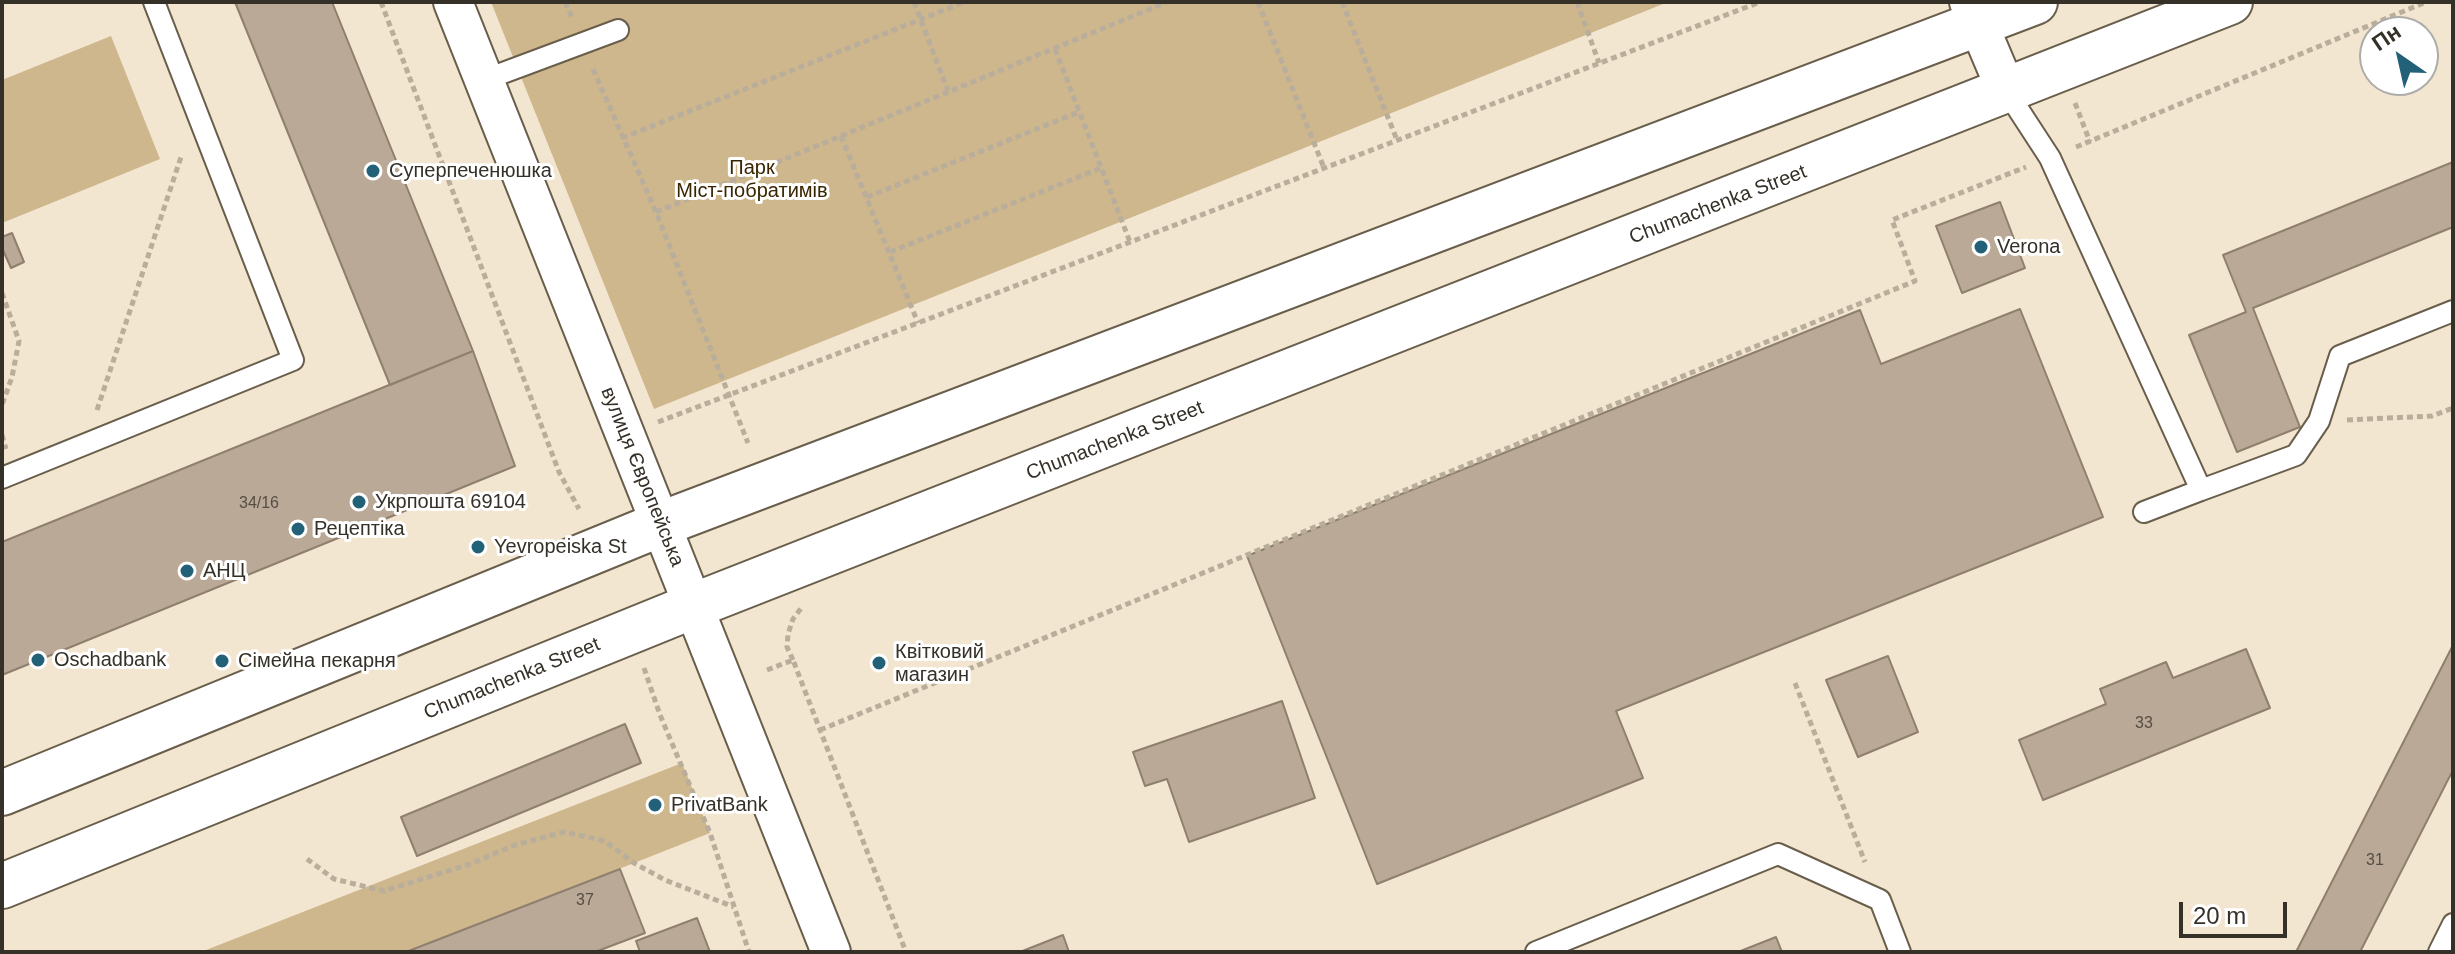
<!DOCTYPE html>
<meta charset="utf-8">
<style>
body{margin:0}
#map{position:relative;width:2455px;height:954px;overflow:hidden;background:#f3e6d0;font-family:Helvetica,sans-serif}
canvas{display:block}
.frame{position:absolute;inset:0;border:4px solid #353028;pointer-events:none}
.north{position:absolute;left:2359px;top:16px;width:80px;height:80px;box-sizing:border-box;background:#fff;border:2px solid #aeaca9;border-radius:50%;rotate:326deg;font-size:22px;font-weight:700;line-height:32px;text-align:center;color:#353028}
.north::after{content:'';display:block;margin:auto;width:28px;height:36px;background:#236178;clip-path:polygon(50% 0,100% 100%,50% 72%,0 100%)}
.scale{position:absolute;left:2179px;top:902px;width:108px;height:36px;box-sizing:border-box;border:4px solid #353028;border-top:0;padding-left:10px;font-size:24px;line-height:28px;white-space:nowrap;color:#353028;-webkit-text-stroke:6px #fff;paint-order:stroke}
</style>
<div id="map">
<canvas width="2455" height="954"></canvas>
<div class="frame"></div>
<div class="north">Пн</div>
<div class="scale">20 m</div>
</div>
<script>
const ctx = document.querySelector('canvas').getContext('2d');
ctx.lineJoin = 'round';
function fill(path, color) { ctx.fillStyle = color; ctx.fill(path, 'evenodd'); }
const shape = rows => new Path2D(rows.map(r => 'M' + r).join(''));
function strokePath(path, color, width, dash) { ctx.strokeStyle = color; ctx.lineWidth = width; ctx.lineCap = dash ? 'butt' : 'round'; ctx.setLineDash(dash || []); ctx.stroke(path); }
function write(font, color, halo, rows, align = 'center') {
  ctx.font = font + ' Helvetica,sans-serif'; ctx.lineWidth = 6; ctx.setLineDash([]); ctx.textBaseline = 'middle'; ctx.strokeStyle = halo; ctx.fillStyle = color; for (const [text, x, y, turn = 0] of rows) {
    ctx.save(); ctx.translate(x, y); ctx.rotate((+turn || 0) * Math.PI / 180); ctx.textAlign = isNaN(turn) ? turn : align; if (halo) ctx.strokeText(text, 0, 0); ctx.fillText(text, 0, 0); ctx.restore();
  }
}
const green = shape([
 [491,2,1668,2,654,409],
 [111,36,160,159,2,223,2,80],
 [682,763,710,833,634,863,406,952,201,952]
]);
const building = shape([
 [235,2,332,2,473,351,390,385,235,2],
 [2453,162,2453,227,2253,308,2300,427,2237,452,2189,335,2246,312,2223,255,2453,162],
 [2000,202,2025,268,1962,293,1936,226,2000,202],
 [12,233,24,262,11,268,2,248,2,237,12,233],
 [2020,309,2103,517,1616,711,1643,778,1377,884,1247,556,1860,310,1881,364,2020,309],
 [473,351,515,466,2,675,2,542,473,351],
 [2453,645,2453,770,2360,952,2296,952,2453,645],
 [2246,649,2270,708,2043,800,2019,740,2106,704,2100,689,2166,662,2173,678,2246,649],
 [1888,656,1918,732,1858,757,1826,680,1888,656],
 [1282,701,1315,798,1189,842,1167,779,1145,786,1133,752,1282,701],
 [625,724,641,763,417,856,401,817,625,724],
 [620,869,645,933,595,952,406,952,620,869],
 [697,918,710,952,640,952,636,941,697,918],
 [1063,935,1069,952,1020,952,1063,935],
 [1776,937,1782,952,1738,952,1776,937]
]);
const path = shape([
 [381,2,559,472,579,509],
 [565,2,573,20],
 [914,2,948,91],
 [1258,2,1324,168],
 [1342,2,1397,140],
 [1577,2,1599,63],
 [1055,49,1130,242],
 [593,69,656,212,748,443],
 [2075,103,2090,142],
 [841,136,918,323],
 [622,138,964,2],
 [2076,147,2426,2],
 [867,197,1079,112],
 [656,212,1167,2],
 [890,252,1101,168],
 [2,293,19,341,12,377,2,405],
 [97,410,182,154],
 [2347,420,2432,416,2453,408],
 [658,422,1760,2],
 [2,435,6,449],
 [793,660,787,647,788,634,793,619,802,607],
 [644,668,660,715,710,833,749,952],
 [767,670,793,660,906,952],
 [1795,683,1865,862],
 [820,730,1915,281,1892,220,2026,167],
 [307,859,334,879,384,891,470,864,515,845,564,832,605,841,634,863,665,880,734,907]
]);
const lane = shape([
 [484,80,618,30],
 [2007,92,2050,158,2201,490,2296,455,2319,421,2340,356,2453,311],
 [2,478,293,360,154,2],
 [2144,512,2201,490],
 [1536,952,1778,854,1880,900,1900,952],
 [2439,952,2453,924]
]);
const street = shape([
 [453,2,831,952],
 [1969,2,2007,92]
]);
const secondary = shape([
 [2,793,661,524,2035,2],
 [2,886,693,606,2230,2]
]);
const markers = [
 [373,171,8,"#236178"],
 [1981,247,8,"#236178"],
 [359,502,8,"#236178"],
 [298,529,8,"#236178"],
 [478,547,8,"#236178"],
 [187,571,8,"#236178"],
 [38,660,8,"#236178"],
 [222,661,8,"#236178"],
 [879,663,8,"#236178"],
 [655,805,8,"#236178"]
];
const numberNames = [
 ["34/16",259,504],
 ["33",2144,724],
 ["31",2375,861],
 ["37",585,901]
];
const parkNames = [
 ["Парк",752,168],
 ["Міст-побратимів",752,191]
];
const poiNames = [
 ["Суперпеченюшка",389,171],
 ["Verona",1997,247],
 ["Укрпошта 69104",375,502],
 ["Рецептіка",314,529],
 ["Yevropeiska St",494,547],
 ["АНЦ",203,571],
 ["Квітковий",895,652],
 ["магазин",895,675],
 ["Oschadbank",54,660],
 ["Сімейна пекарня",238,661],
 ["PrivatBank",671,805]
];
const streetNames = [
 ["Chumachenka Street",1718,205,-21],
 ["Chumachenka Street",1115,441,-21],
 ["вулиця Європейська",642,477,68],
 ["Chumachenka Street",512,679,-22]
];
fill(green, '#ceb68d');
fill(building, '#baa997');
strokePath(building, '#8f7f6e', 2);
strokePath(lane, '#695e4b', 24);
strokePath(street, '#695e4b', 42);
strokePath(secondary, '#695e4b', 48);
strokePath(path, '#b9ae9c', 5, [6, 4]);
strokePath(lane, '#fff', 20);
strokePath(street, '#fff', 38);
strokePath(secondary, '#fff', 44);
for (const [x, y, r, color] of markers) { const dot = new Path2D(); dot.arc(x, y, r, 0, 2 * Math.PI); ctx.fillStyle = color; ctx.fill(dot); strokePath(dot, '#fff', 3); }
write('16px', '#564e44', null, numberNames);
write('20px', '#392600', '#fff', parkNames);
write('20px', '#353028', '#fff', poiNames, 'left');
write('20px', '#353028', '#fff', streetNames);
</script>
